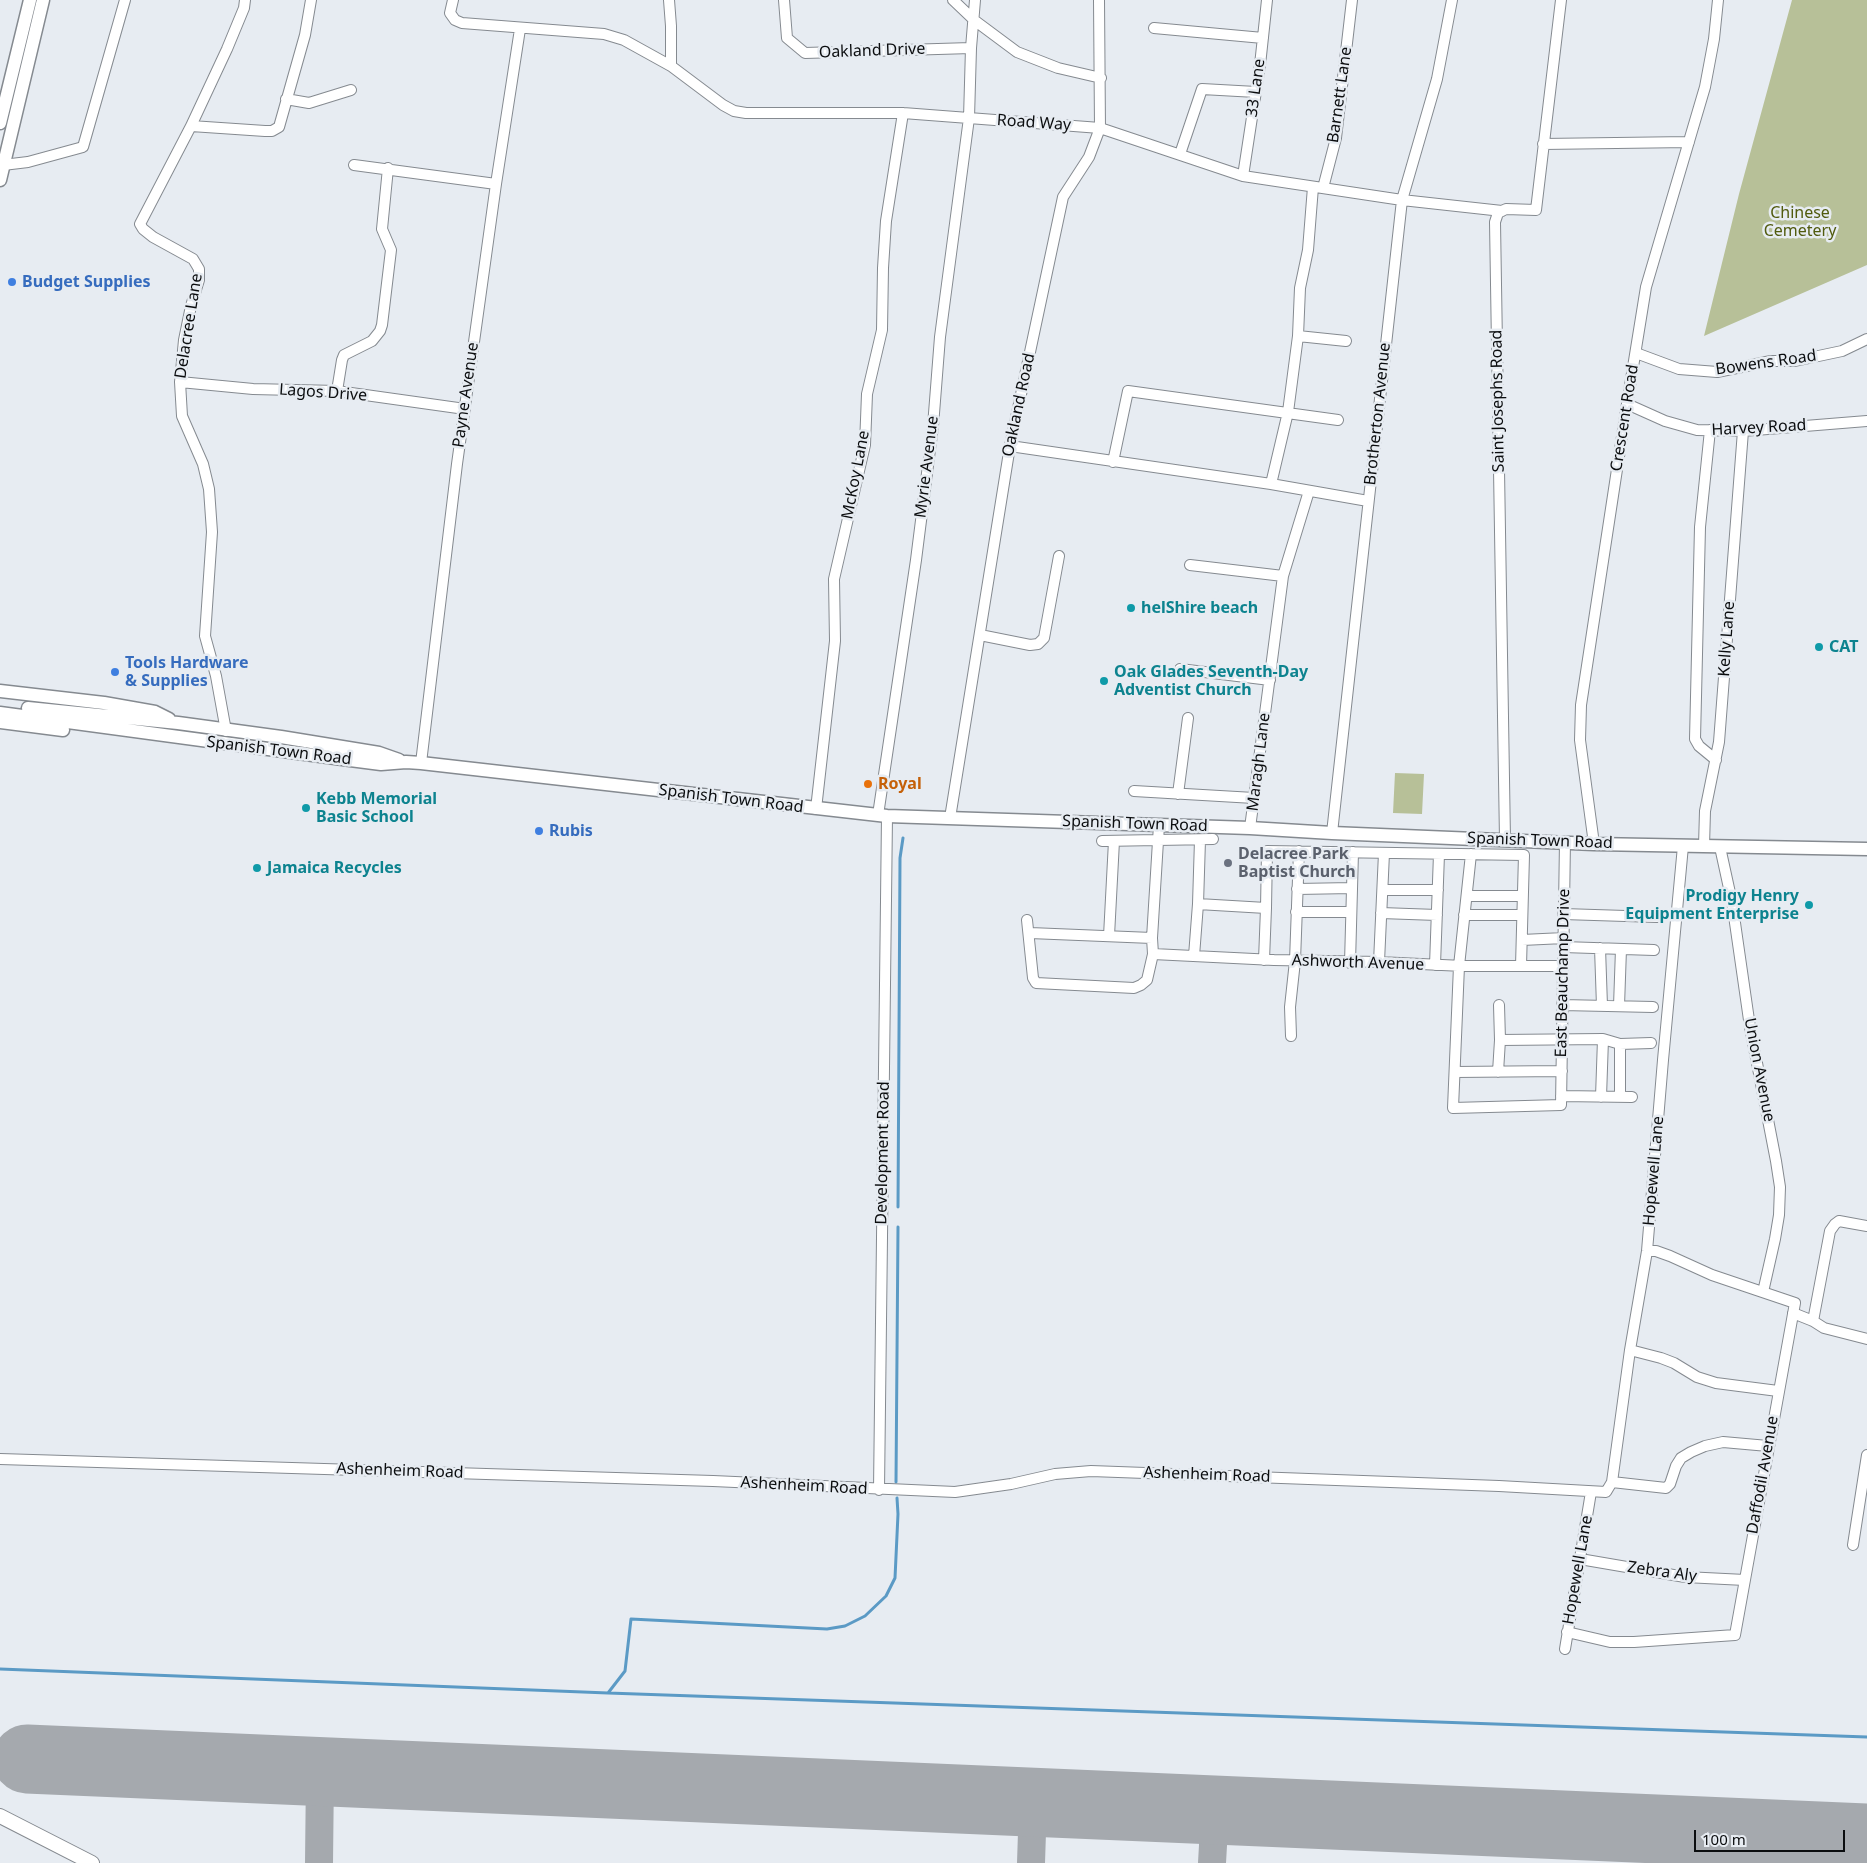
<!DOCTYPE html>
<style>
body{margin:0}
#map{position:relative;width:1867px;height:1863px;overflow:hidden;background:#e7ecf2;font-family:"Noto Sans",sans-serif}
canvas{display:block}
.scale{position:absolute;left:1694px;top:1830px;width:151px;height:22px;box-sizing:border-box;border:2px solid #0b0d0f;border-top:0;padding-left:6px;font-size:15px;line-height:18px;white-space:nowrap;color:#0b0d0f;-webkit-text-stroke:4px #e7ecf2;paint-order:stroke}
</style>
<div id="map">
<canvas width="1867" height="1863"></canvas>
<div class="scale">100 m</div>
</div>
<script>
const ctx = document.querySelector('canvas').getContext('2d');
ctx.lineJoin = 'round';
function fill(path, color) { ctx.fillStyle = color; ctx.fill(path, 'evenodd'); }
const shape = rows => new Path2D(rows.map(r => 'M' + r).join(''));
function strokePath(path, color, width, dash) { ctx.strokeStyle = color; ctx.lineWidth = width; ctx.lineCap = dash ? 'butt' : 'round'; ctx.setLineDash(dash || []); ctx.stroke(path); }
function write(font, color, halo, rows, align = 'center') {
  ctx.font = font + ' "Noto Sans",sans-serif'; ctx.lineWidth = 5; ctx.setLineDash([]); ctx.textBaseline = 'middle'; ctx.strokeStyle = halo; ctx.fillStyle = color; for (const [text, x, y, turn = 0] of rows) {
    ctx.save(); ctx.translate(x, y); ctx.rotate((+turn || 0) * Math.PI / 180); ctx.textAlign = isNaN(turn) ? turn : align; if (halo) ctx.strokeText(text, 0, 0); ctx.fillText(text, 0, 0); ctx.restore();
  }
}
const green = shape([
 [1792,0,1867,0,1867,265,1704,336,1739,194],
 [1395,773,1424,774,1422,814,1393,813]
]);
const stream = shape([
 [898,1207,900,858,903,838],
 [896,1482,898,1227],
 [0,1669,608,1693,625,1671,631,1619,827,1629,845,1626,865,1616,886,1596,895,1578,898,1514,897,1498],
 [608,1693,1867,1737]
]);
const taxiway = shape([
 [319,1863,320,1772],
 [1031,1863,1033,1802],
 [1212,1863,1215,1810]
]);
const runway = shape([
 [27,1759,1867,1838]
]);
const minor = shape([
 [453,0,450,13,455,20,462,23,604,34,624,40,671,66,723,105,734,111,746,113,903,113,1100,128,1243,176,1402,200,1502,211],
 [669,0,671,26,671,66],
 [784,0,787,38,805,53,971,48],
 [953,0,974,20,1017,52,1058,68,1101,78],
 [1154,28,1263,38],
 [286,99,309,103,351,90],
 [191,126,265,131,272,131,279,127,305,35,311,0],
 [1543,144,1689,142],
 [1180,154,1202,89,1256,92],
 [3,165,28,162,83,147,125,0],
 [354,165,496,184],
 [1243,176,1260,65,1267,0],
 [1323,188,1336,138,1352,0],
 [1298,336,1346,341],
 [1636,353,1679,369,1717,372,1771,361,1795,361,1842,351,1867,339],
 [180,382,253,389,337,391,465,409],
 [337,391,342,360,344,355,372,341,380,331,382,325,391,250,382,229,388,168],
 [1627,404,1665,421,1697,430,1743,431,1867,421],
 [1710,430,1700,527,1695,739,1699,746,1716,760],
 [1010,446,1271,484,1368,501],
 [1113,462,1128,391,1338,420],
 [1271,484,1288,412,1298,336,1300,288,1308,250,1313,187],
 [1190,565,1283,576],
 [980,635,1030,645,1038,644,1044,638,1059,556],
 [1180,669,1270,680],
 [226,731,216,676,205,636,212,532,209,489,203,464,182,416,180,382,184,340,191,306,199,280,199,269,193,259,153,237,143,229,140,224,191,126,227,49,244,8,245,0],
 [421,763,457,464,496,184,520,29],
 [1134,791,1254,798],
 [1178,794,1188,718],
 [816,809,835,641,834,579,865,445,867,394,882,330,883,268,886,221,903,113],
 [878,815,916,560,933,426,940,337,969,118,971,48,975,0],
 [950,818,1010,446,1063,197,1089,157,1100,128,1099,0],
 [1250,828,1283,576,1309,491],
 [1332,833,1402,200,1437,79,1452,0],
 [1200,840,1198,904,1266,908,1267,851,1524,855,1521,966],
 [1505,840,1495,222,1498,213,1506,209,1536,210,1561,0],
 [1102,841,1213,839],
 [1594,844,1580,740,1581,705,1627,404,1646,287,1705,87,1714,39,1718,0],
 [1704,846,1705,811,1719,742,1743,431],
 [1720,847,1732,902,1750,1027,1776,1161,1780,1187,1779,1215,1775,1239,1763,1292],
 [1471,854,1459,966,1453,1108,1561,1105,1565,841],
 [1297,889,1352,888],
 [1383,890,1438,890],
 [1467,896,1522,896],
 [1296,912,1351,912],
 [1381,913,1437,915],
 [1563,914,1657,917],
 [1464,915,1522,915],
 [1027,920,1033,978,1036,983,1134,988,1141,985,1147,980,1153,954,1152,938,1159,825],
 [1030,933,1152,938],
 [1109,936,1114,841],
 [1522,940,1564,938],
 [1563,947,1654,950],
 [1600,948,1602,1006],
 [1153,954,1274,960,1379,962,1463,966,1563,966],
 [1194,956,1198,904],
 [1264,960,1266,908],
 [1379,962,1384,853],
 [1350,963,1353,852],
 [1435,965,1439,854],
 [1562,1005,1653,1007],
 [1619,1006,1621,949],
 [1291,1036,1290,1007,1295,961,1299,851],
 [1500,1040,1603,1039,1620,1044,1651,1043],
 [1620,1044,1620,1097],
 [1455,1072,1562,1071],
 [1498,1072,1500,1040,1499,1005],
 [1561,1096,1632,1097],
 [1601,1097,1603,1039],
 [1793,1313,1813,1321,1824,1328,1867,1339],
 [1813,1321,1830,1231,1835,1224,1839,1221,1867,1226],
 [1630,1350,1661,1358,1674,1363,1697,1377,1716,1383,1778,1391],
 [0,1459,713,1481,955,1492,1011,1484,1055,1474,1091,1471,1499,1486,1606,1492,1612,1482,1630,1350,1647,1251,1663,1060,1683,846],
 [1612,1482,1666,1488,1670,1484,1676,1466,1681,1458,1691,1452,1705,1446,1723,1442,1768,1446],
 [879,1490,887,816],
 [1853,1545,1867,1455],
 [1580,1559,1685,1577,1745,1580],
 [1567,1632,1610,1642,1634,1642,1735,1635,1795,1303,1712,1275,1670,1256,1656,1251,1647,1251],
 [1565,1649,1591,1492]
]);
const major = shape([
 [0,123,30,0],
 [0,180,43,0],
 [0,691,104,703,155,712,169,719],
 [28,708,178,723,281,737,379,753,399,760],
 [0,713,350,760,381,764,406,762,421,763,887,816,1250,828,1332,833,1594,844,1867,849],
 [0,722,63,730]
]);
const highway = shape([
 [0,1816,92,1863]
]);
const markers = [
 [12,282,5,"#3f7fe0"],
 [1131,608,5,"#0f9aa8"],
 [1819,647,5,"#0f9aa8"],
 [115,672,5,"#3f7fe0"],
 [1104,681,5,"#0f9aa8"],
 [868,784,5,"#e8710a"],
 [306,808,5,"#0f9aa8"],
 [539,831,5,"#3f7fe0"],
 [1228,863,5,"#6b7280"],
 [257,868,5,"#0f9aa8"],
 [1809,905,5,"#0f9aa8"]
];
const streetNames = [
 ["Oakland Drive",872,51,-2],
 ["33 Lane",1256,88,-82],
 ["Barnett Lane",1340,95,-82],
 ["Road Way",1034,123,4],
 ["Delacree Lane",189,326,-81],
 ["Bowens Road",1766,363,-8],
 ["Lagos Drive",323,393,4],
 ["Payne Avenue",466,395,-82],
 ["Saint Josephs Road",1498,401,-91],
 ["Oakland Road",1019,405,-78],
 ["Brotherton Avenue",1378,414,-84],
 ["Crescent Road",1625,418,-81],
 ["Harvey Road",1759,428,-3],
 ["Myrie Avenue",927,467,-83],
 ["McKoy Lane",856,475,-79],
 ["Kelly Lane",1727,639,-86],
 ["Spanish Town Road",279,751,7],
 ["Maragh Lane",1259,762,-83],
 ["Spanish Town Road",731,799,7],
 ["Spanish Town Road",1135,824,2],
 ["Spanish Town Road",1540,841,2],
 ["Ashworth Avenue",1358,963,2],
 ["East Beauchamp Drive",1563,973,-89],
 ["Union Avenue",1759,1070,79],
 ["Development Road",883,1153,-89],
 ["Hopewell Lane",1654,1171,-85],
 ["Ashenheim Road",400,1471,2],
 ["Ashenheim Road",1207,1475,2],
 ["Daffodil Avenue",1763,1475,-80],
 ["Ashenheim Road",804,1486,3],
 ["Hopewell Lane",1578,1570,-80],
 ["Zebra Aly",1662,1572,8]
];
const parkNames = [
 ["Chinese",1800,213],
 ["Cemetery",1800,231]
];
const shopNames = [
 ["Budget Supplies",22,282],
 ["Tools Hardware",125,663],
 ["& Supplies",125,681],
 ["Rubis",549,831]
];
const cultureNames = [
 ["helShire beach",1141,608],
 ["CAT",1829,647],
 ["Oak Glades Seventh-Day",1114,672],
 ["Adventist Church",1114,690],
 ["Kebb Memorial",316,799],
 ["Basic School",316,817],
 ["Jamaica Recycles",267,868],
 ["Prodigy Henry",1799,896,"right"],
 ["Equipment Enterprise",1799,914,"right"]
];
const foodNames = [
 ["Royal",878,784]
];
const worshipNames = [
 ["Delacree Park",1238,854],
 ["Baptist Church",1238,872]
];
fill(green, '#b7c098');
strokePath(stream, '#5b9ac5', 3);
strokePath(taxiway, '#a5a9ae', 28);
strokePath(runway, '#a5a9ae', 69);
strokePath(minor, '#858a90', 12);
strokePath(major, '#858a90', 15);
strokePath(highway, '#858a90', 16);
strokePath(minor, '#fff', 10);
strokePath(major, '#fff', 12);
strokePath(highway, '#fff', 14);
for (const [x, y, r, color] of markers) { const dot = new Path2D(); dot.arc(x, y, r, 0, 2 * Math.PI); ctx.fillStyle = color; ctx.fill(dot); strokePath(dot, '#e7ecf2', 2); }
write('16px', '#0b0d0f', '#e7ecf2', streetNames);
write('16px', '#515b0e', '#e7ecf2', parkNames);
write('bold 16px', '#366cbe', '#e7ecf2', shopNames, 'left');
write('bold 16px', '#0d838f', '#e7ecf2', cultureNames, 'left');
write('bold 16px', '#c56008', '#e7ecf2', foodNames, 'left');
write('bold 16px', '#5b616d', '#e7ecf2', worshipNames, 'left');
</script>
